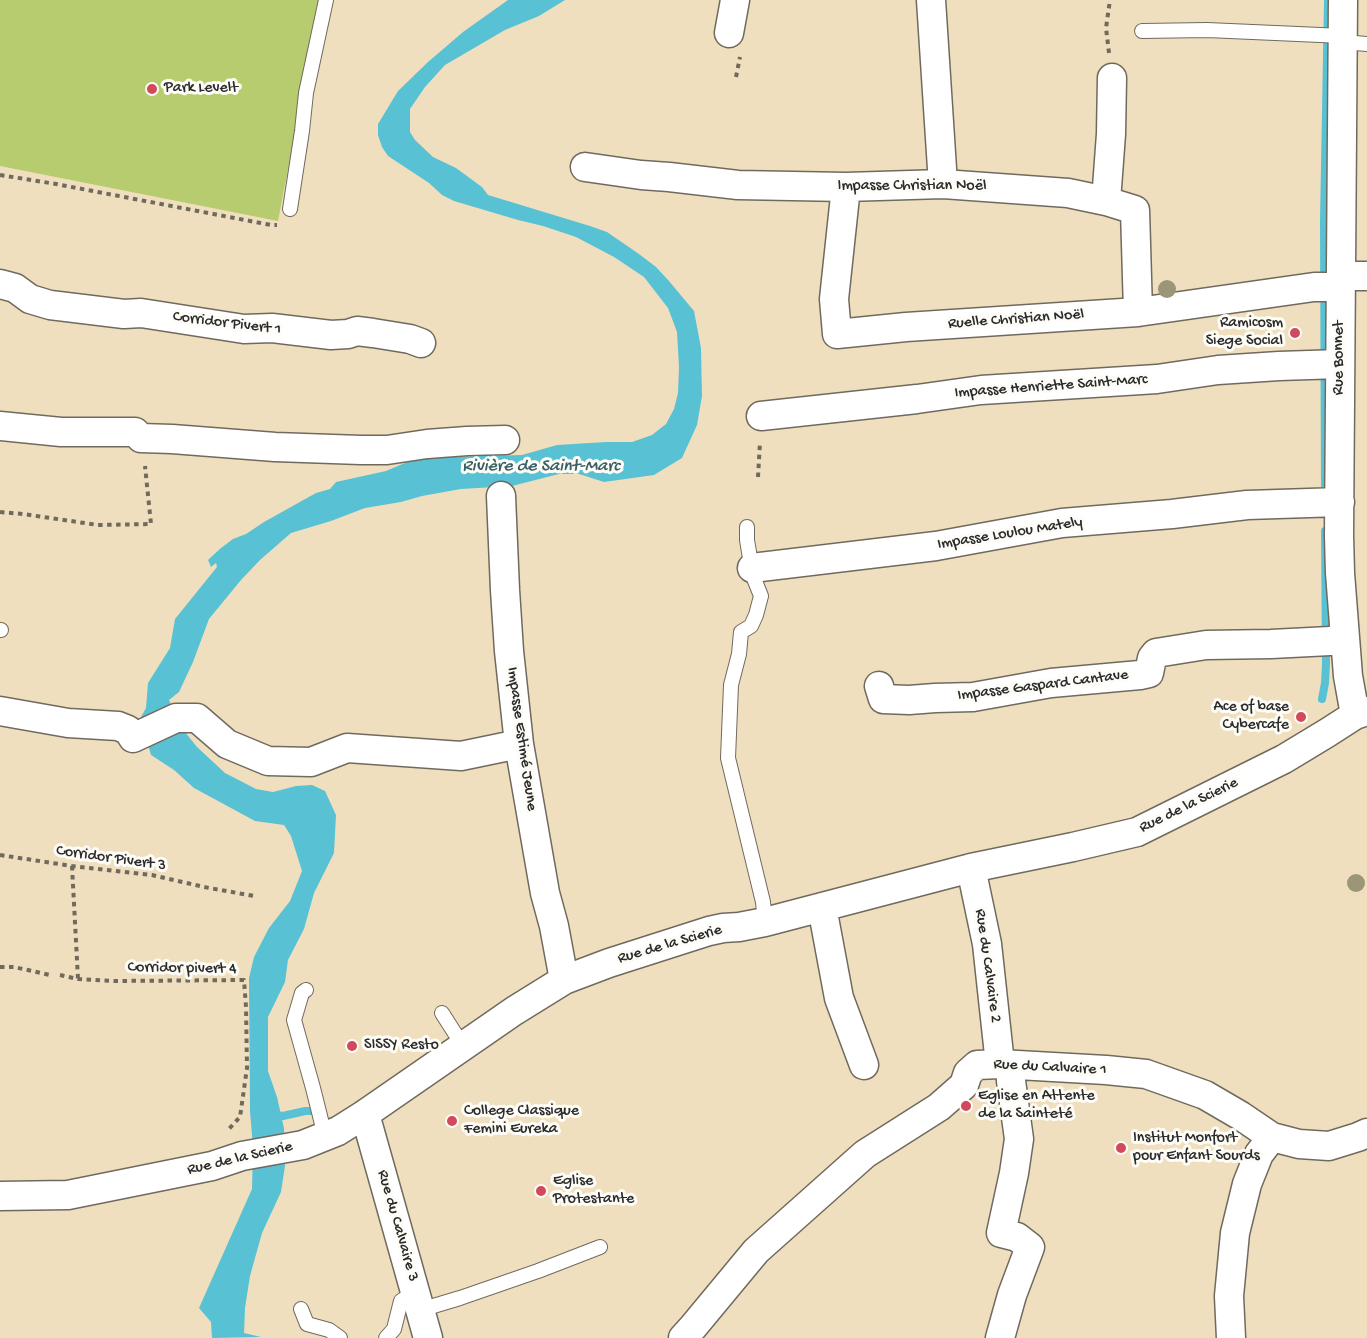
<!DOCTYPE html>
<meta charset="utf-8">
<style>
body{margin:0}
canvas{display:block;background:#f0dfbe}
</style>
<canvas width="1367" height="1338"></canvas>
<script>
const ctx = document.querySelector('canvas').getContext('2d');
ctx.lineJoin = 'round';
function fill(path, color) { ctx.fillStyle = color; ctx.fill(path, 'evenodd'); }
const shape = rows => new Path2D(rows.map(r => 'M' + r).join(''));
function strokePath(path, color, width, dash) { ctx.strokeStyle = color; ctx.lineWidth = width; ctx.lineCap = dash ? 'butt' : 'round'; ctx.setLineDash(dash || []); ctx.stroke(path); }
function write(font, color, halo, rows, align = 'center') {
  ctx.font = font + ' "Gochi Hand",sans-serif'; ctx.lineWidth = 6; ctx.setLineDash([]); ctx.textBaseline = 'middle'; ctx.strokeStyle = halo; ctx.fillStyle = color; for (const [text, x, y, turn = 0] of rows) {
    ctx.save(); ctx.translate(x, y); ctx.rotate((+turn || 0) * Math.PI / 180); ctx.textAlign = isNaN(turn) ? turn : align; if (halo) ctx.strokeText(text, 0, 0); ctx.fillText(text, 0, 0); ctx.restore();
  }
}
const green = shape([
 [0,0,322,0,318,13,278,221,0,166]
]);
const water = shape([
 [508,0,565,0,539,16,505,30,445,65,425,87,410,109,410,132,415,140,433,157,456,168,482,187,488,195,590,226,607,232,639,254,656,267,669,281,694,311,701,348,702,396,697,425,682,458,654,475,604,482,579,474,559,474,512,486,461,489,422,496,401,502,365,508,331,521,291,533,260,560,241,580,209,619,193,662,179,692,169,700,180,726,197,747,225,773,256,789,273,792,296,786,312,785,325,791,336,815,334,853,314,893,304,929,288,960,285,982,268,1017,268,1071,277,1097,284,1128,285,1166,281,1192,262,1233,250,1276,245,1308,244,1333,261,1337,212,1338,211,1322,199,1308,252,1189,253,1148,250,1111,249,978,254,957,269,928,290,901,302,871,291,836,284,825,255,821,194,788,174,770,151,755,147,741,136,726,146,708,148,683,170,648,175,619,217,567,216,563,211,567,208,560,221,548,233,539,246,534,264,522,316,493,330,489,336,482,386,471,412,460,444,457,522,455,557,445,606,442,632,442,652,435,666,424,674,409,678,393,679,367,677,332,668,308,644,277,614,257,576,237,543,226,518,220,454,201,442,195,429,183,388,156,382,147,378,135,378,124,398,91,428,62,463,32]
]);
const stream = shape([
 [1325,498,1324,221,1328,0],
 [1322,699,1325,683,1326,663,1325,531],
 [270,1114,283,1116,305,1111,311,1111]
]);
const path = shape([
 [1109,53,1106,28,1110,0],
 [736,77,740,57],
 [0,175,56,184,271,225,277,225],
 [758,477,760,442],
 [0,512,23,514,98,525,151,524,145,466],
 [0,855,72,866,152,875,204,887,254,896],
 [72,866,78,979],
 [0,967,14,967,50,975],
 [60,975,78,979,115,981,244,980,246,1007,247,1068,240,1117,227,1131]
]);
const lane = shape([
 [1142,31,1207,30,1343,36],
 [1343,42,1367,44],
 [290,209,302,131,306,93,326,0],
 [747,527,747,540,753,576,761,596,756,615,751,626,741,632,739,654,731,685,728,758,763,902,765,922],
 [0,630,1,630],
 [306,990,302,993,294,1020,313,1088,325,1136],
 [442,1013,463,1046],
 [301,1309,307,1324,329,1330,340,1338],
 [420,1310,460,1298,538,1271,600,1247],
 [386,1338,394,1329,401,1301,415,1292]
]);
const street = shape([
 [931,0,943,184],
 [1343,0,1339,536,1340,573,1348,676,1355,715],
 [729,33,735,0],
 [585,167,641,175,669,177,738,185,846,187,943,184,1068,193,1106,201,1135,210,1138,312],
 [846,187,834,299,837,334,906,327,1138,312,1314,287,1341,287],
 [1106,201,1111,134,1112,78],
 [1341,276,1367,276],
 [0,284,15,288,30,299,50,305,124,314,141,313,244,329,272,328,331,335,348,334,357,331,373,333,410,339,421,343],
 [761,416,917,399,981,390,1157,379,1218,370,1279,366,1340,364],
 [0,426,61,432,135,432,141,438,172,439,275,447,361,450,387,450,427,444,467,441,505,440],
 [501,496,505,590,509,651,519,744,545,893,554,926,564,980],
 [752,568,936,546,1062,523,1172,514,1247,505,1340,502],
 [879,686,883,699,909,700,935,698,973,697,1051,683,1140,675,1149,673,1152,658,1156,653,1206,645,1271,644,1330,641,1345,638],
 [0,711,68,723,118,726,128,730,133,738,176,718,197,718,227,744,268,761,311,762,347,748,461,756,519,744],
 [971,868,987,944,1000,1064],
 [822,907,839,998,864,1065],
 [365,1114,428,1338],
 [0,1196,68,1195,212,1166,242,1156,303,1145,338,1131,365,1114,514,1011,564,980,609,963,709,931,723,928,739,927,765,922,971,868,1073,847,1137,832,1284,759,1327,733,1355,715,1367,711],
 [683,1338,693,1327,756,1251,865,1154,939,1107,964,1085,968,1073,977,1065,1000,1064,1106,1070,1146,1074,1205,1095,1241,1116,1272,1137,1299,1144,1329,1146,1358,1137,1367,1133],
 [1000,1338,1012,1295,1030,1247,1017,1237,1001,1233,1014,1173,1019,1139,1011,1081,1010,1065],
 [1231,1338,1229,1296,1235,1233,1247,1184,1259,1154,1272,1137]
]);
const trees = [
 [1167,289],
 [1356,883]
];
const markers = [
 [152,89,6,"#d1495b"],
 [1295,333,6,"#d1495b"],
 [1301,717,6,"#d1495b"],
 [352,1046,6,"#d1495b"],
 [966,1106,6,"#d1495b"],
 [452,1121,6,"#d1495b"],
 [1121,1148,6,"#d1495b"],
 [541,1191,6,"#d1495b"]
];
const poiNames = [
 ["Park Levelt",164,89],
 ["Ramicosm",1283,324,"right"],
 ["Siege Social",1283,342,"right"],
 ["Ace of base",1289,708,"right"],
 ["Cybercafe",1289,726,"right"],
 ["SISSY Resto",364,1046],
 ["Eglise en Attente",978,1097],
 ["de la Sainteté",978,1115],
 ["College Classique",464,1112],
 ["Femini Eureka",464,1130],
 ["Institut Monfort",1133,1139],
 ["pour Enfant Sourds",1133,1157],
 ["Eglise",553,1182],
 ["Protestante",553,1200]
];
const streetNames = [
 ["Impasse Christian Noël",912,187],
 ["Ruelle Christian Noël",1016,320,-4],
 ["Corridor Pivert 1",227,324,7],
 ["Rue Bonnet",1340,358,-90],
 ["Impasse Henriette Saint-Marc",1051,387,-4],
 ["Impasse Loulou Mately",1010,534,-9],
 ["Impasse Gaspard Cantave",1043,686,-7],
 ["Impasse Estimé Jeune",521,739,82],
 ["Rue de la Scierie",1189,806,-26],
 ["Corridor Pivert 3",111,859,8],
 ["Rue de la Scierie",670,945,-16],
 ["Rue du Calvaire 2",987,966,82],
 ["Corridor pivert 4",182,969,1],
 ["Rue du Calvaire 1",1050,1068,3],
 ["Rue de la Scierie",240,1159,-13],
 ["Rue du Calvaire 3",397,1226,74]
];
const waterNames = [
 ["Rivière de Saint-Marc",541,467]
];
fill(green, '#b7cb6f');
fill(water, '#58c2d4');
strokePath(stream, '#58c2d4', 8);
strokePath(lane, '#706a5e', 16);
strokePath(street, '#706a5e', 31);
strokePath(path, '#706a5e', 4, [4.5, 4.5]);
strokePath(lane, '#fff', 14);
strokePath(street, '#fff', 28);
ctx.fillStyle = '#9b9678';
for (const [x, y] of trees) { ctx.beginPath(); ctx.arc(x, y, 9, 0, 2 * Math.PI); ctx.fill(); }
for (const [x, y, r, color] of markers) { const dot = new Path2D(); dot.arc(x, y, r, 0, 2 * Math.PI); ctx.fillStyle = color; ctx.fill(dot); strokePath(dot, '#fdfcf7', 2); }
write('16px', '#2b2b2b', '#fdfcf7', poiNames, 'left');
write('16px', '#2b2b2b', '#fdfcf7', streetNames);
write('italic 18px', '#3b6066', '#fdfcf7', waterNames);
</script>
